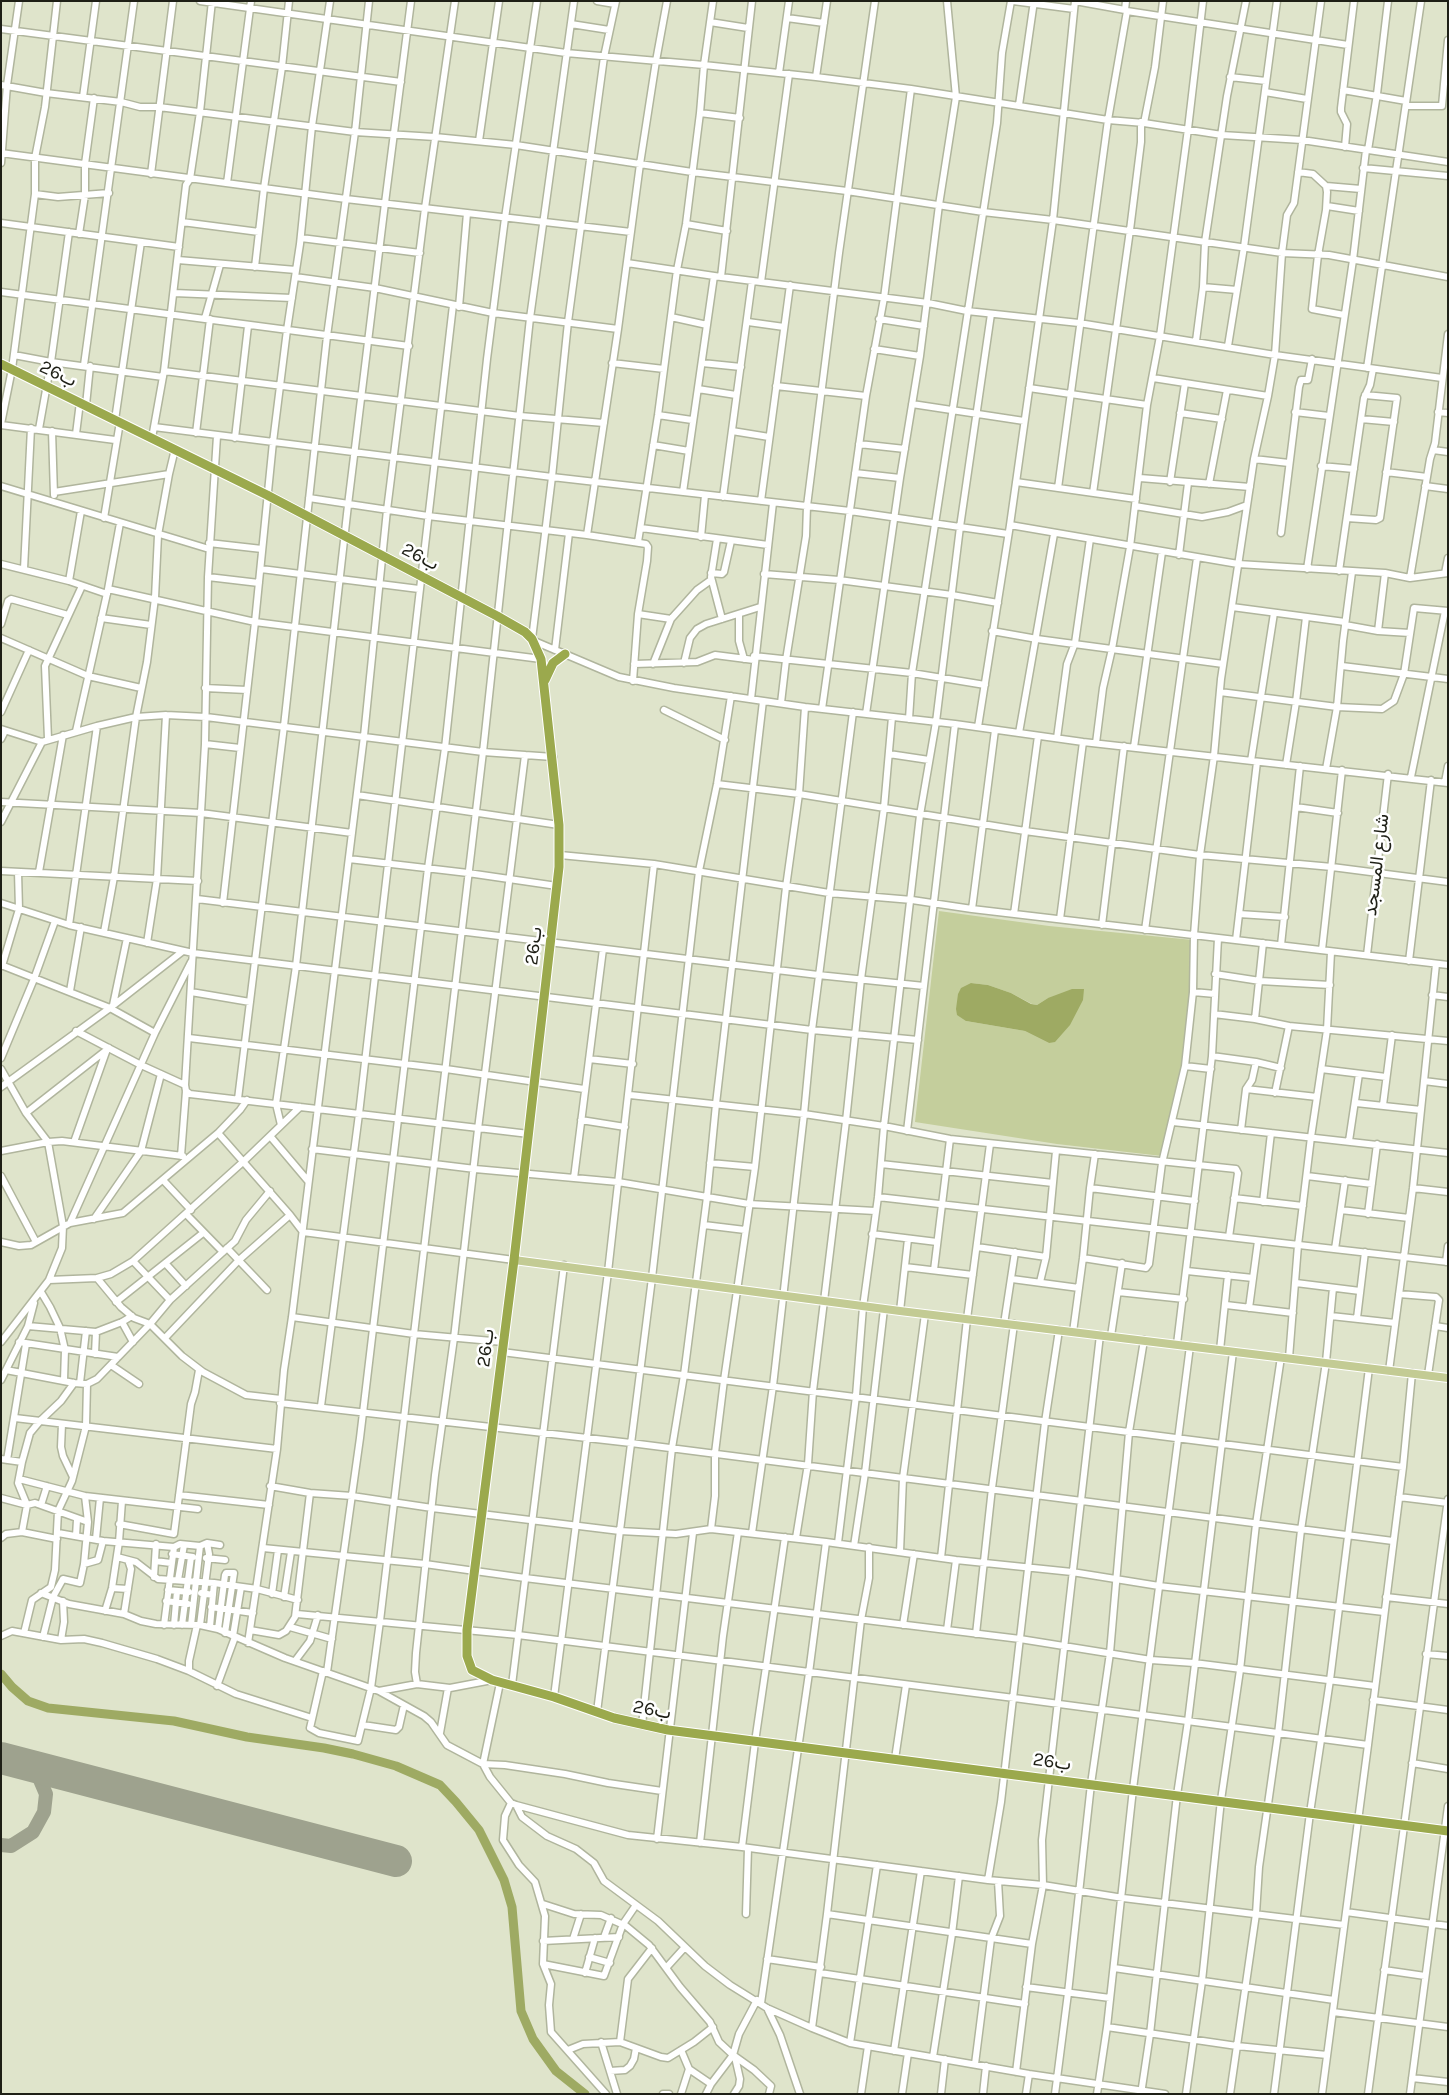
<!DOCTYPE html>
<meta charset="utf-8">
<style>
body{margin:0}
#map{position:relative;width:1449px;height:2095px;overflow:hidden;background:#dfe4cb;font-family:Karla,sans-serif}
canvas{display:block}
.frame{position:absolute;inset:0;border:2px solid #1e1f16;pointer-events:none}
</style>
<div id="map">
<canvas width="1449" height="2095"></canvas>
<div class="frame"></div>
</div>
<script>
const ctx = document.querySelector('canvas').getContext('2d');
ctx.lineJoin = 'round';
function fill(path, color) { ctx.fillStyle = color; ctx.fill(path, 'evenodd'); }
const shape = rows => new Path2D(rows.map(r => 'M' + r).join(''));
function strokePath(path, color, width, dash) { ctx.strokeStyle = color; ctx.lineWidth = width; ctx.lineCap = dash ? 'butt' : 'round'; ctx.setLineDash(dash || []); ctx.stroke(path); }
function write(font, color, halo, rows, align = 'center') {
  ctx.font = font + ' Karla,Vazirmatn,sans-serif'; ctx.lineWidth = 5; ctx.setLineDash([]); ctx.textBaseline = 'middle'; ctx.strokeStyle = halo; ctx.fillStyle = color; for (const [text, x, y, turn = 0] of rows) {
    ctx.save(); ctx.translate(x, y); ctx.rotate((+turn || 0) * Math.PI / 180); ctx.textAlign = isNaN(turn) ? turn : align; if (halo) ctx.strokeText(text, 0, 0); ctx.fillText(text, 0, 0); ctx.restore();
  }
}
const green = shape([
 [939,911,1049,926,1193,940,1189,999,1181,1078,1162,1156,1057,1144,915,1122],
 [971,983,988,985,1011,993,1032,1004,1037,1005,1048,998,1049,1043,1025,1031,966,1021]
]);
const water = shape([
 [971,983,988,985,1011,993,1031,1004,1037,1005,1048,998,1072,989,1084,989,1083,1000,1070,1025,1055,1042,1049,1043,1025,1031,966,1021,957,1015,956,1009,958,994,961,988]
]);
const river = shape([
 [1,1674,12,1687,28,1701,48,1708,174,1721,247,1737,324,1748,353,1754,396,1766,440,1785,456,1802,479,1830,504,1880,512,1907,521,2011,533,2039,556,2071,585,2094]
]);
const taxiway = shape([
 [1,1845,11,1846,33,1832,44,1812,46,1794,34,1766]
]);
const runway = shape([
 [1,1758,396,1861]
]);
const minor = shape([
 [200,1,566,53,704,65,816,77,911,89,1108,120,1144,123,1222,135,1302,140,1448,162],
 [597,1,615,4],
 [1013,1,1074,9],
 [1127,11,1348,45],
 [787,18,824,23],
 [710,22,748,28],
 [571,24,609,30],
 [1,29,401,82],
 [779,73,789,1],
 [816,77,827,1],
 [1230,77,1266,81],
 [1,85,46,93,121,102,140,107,159,107,355,132,435,137,516,145,692,172,847,191,983,212,1053,220,1282,253,1329,255,1448,277],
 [1343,90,1406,101],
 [1265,92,1307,99],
 [83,97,96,1],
 [1019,105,1034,1],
 [1406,106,1442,106,1448,40],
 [700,113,740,118],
 [1144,123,1155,67,1163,1],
 [479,141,499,1],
 [1345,147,1347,124,1341,112,1341,108,1354,1],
 [1368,150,1377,94,1388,1],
 [1,153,346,199,631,232],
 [1,163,7,85,19,1],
 [1363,168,1448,176],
 [1298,172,1313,174,1326,186,1327,192,1326,210,1318,255,1312,309,1344,315],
 [151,174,173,1],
 [227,183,251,1],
 [1326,186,1361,189],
 [35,194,58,197,109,193],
 [1327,206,1359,211],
 [182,222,259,232],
 [1,223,179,247],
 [686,224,727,231],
 [79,234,85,195,85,164,94,98],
 [301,238,420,253],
 [178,260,296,270],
 [627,263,721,277,928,303,967,311,1079,323,1275,355,1442,378],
 [255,267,264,188,282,67,289,1],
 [295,277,375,288,493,313,618,329],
 [721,277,752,1],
 [761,282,789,74],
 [1203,287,1237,290],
 [1,292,409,346],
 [174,293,292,298],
 [459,307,467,213],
 [671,317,707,325],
 [205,318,220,265],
 [879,319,924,326],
 [748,322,784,327],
 [1196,341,1203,287,1205,242,1227,96,1246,1],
 [1228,346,1244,247,1277,1],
 [874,349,920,356],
 [14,355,51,362,163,377],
 [612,363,664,369],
 [702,363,741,367],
 [84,365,134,1],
 [1367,368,1421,1],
 [164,371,520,416,604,423],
 [1153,378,1268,396],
 [776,386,866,396],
 [1029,388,1147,405],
 [698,389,736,395],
 [912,404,1024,421],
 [86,405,90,366],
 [1295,412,1329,416],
 [1438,412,1448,413],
 [1180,413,1222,419],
 [658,415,692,420],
 [1361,419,1394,422],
 [115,420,141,242],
 [1,424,12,369,35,194,35,158,45,107,57,1],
 [1,425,115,440],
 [154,427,552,477,850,511,1008,534],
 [39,429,51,362,69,232],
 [52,431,54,495],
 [732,431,769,437],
 [196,433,210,319],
 [76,434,80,402],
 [152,438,164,371,186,185,190,179,200,112,212,1],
 [235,438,248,326],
 [859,444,905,449],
 [653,445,689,451],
 [1433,450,1448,452],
 [1254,459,1289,463],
 [1321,466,1354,469],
 [1386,472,1427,477],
 [855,473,900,478],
 [1140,478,1250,487],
 [1016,482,1136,499],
 [1170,482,1185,383],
 [1209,484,1227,390],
 [1,486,209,549],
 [1425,486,1448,489],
 [1058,488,1108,120,1127,11,1125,10,1126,1],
 [54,492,169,474],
 [683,492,714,276],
 [1093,493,1130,230,1141,142,1141,122],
 [723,497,752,281],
 [309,498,428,516,587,535,646,544,648,547,647,561,638,614,633,681],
 [761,501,790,285],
 [1135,506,1202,517,1228,512,1247,505],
 [104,518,120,422],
 [1347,518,1376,520,1380,518,1397,398,1365,395],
 [1010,525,1238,564,1385,573,1410,578,1448,573],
 [641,528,768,545],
 [1281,533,1299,387,1301,380,1308,380,1312,359],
 [587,535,618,329,640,164,656,61,667,1],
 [701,537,705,495],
 [717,539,711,577,722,619],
 [638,542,658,415,677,270,686,224,700,113,704,65,713,1],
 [209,543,262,549],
 [1179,555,1188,483],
 [1,564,69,581,107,594],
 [24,569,31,428],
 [261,569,419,589],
 [1307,569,1353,260,1366,150],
 [1339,571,1364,398,1370,385,1373,369],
 [711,573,722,574,724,572,731,541],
 [1445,573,1448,558],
 [764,574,839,580,952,595,998,603],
 [208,577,259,583],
 [1410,578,1430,459,1435,443,1448,334],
 [69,581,81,511],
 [108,589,255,622,541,659],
 [1232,607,1345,622],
 [638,614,671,619],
 [739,614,739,641,744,659],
 [101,618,151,625],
 [1,624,8,601,11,599,68,615],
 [1345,625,1378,631,1410,633],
 [992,631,1037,639,1223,664],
 [1378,631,1385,573],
 [1,638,88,676,141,688],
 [532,639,552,477,568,322,604,57,616,1],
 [534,641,619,677,674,688,805,707,955,724,1083,742,1448,783],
 [555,650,569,533],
 [754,656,912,673,985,685],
 [684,663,690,638,697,629,706,624,760,607],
 [634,664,697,662,715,655,754,660],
 [653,664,671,619,697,590,711,580],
 [1342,666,1448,679],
 [205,688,247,690],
 [1220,692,1337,707,1382,709,1394,701,1404,674,1414,608,1448,611],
 [751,699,773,503],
 [781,703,786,660,806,536,807,506,839,253,875,1],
 [822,709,866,396,884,298,911,89],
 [664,710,725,740],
 [1,712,29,650],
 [866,714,900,478,920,356,939,205,956,97,947,1],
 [909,719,912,673,997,123,1002,53,1011,1],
 [978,727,1010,525,1053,220,1075,1,1125,10],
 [1,729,42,742,97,726,136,717,166,715,206,717,483,752,553,757],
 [76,731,108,589,120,523],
 [1019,733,1054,534],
 [1057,738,1067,664,1075,643,1090,539],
 [1,739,5,731],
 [48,739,45,666,82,586],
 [1096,743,1103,688,1112,649,1130,547,1147,405,1160,336,1188,129,1203,1],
 [205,744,240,748],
 [1134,747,1162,552],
 [889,754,929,760],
 [1251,761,1274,613],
 [1286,765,1296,702,1306,617],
 [1326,769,1337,707,1343,641,1352,572],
 [1411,777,1445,611],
 [1445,782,1448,766],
 [717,784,799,794,1025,831,1200,855,1332,867,1448,882],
 [357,795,559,825],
 [1,802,201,813,352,833],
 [1296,807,1338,813],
 [1,822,42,742],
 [560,855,654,864,829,893,912,900,972,909,1448,965],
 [349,859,468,873,557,886],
 [1,871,198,881],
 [39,872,63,735],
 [197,899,818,975,924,986,955,724],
 [1,903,69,925,193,953,812,1030,918,1040],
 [223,903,255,622,273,442,287,330,300,244,312,126,330,1],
 [972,909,995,730],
 [1014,914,1038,736],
 [1239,914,1285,917],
 [1060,919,1083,742],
 [69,925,97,726],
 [1102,925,1124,746],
 [1145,930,1197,558],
 [104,932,114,877,136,717,147,662,155,598,158,535,169,474,175,449],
 [1236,940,1257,762],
 [147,943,157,879,166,715],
 [1281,945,1300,766],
 [1322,950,1342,770],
 [1367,955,1388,774],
 [1409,961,1431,780],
 [1,965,110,1008,155,1033],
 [2,966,19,909,18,872],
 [1215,974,1260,981,1330,985],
 [70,991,81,927],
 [191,992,250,1002],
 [1193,992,1215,994],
 [1432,995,1448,997],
 [113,1005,127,938],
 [1214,1014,1255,1019,1289,1026,1448,1041],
 [1255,1019,1263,943],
 [76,1031,141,1065,185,1085],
 [189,1038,446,1069,584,1089],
 [1212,1056,1256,1062,1281,1068],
 [1,1058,34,979,55,921],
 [589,1059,633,1064],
 [1185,1066,1211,1069],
 [1,1069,26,1113,48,1142,63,1226,62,1248,49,1280,1,1342],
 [1321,1069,1386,1077],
 [1424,1081,1448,1084],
 [1,1087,110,1008,183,951],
 [1246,1089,1317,1097],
 [186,1091,190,1094,529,1134],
 [1275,1093,1289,1026],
 [630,1095,804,1114,884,1126,950,1139,1236,1169,1238,1173,1229,1237],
 [238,1099,284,726,327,336,355,132,369,1],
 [1356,1103,1421,1110],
 [1383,1105,1392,1035],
 [26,1113,109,1048],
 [581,1120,625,1127],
 [1173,1122,1448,1153],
 [281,1125,276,1104,296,966,348,505,385,203,411,1],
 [1241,1130,1246,1089,1252,1080,1256,1062],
 [907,1131,924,986],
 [218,1133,290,1215,303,1232,514,1260],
 [270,1136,308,1181],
 [1349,1141,1359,1074],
 [74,1142,106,1052],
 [312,1149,475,1169,618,1182,749,1204,875,1211],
 [1,1151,48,1142,62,1141,183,1156],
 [181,1156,186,1091,185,1085,205,744,208,577,217,436],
 [710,1163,755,1167],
 [881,1164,1053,1183],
 [1,1176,36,1242],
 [1307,1176,1372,1184],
 [574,1178,603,949],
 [163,1180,191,1210],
 [1090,1188,1195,1201],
 [1413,1188,1448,1192],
 [878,1197,1448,1262],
 [1234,1198,1303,1206],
 [1263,1202,1271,1133],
 [1341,1210,1409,1218],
 [186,1214,223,1252],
 [1368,1214,1377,1144],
 [94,1219,141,1151,161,1074],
 [70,1223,155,1033,191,962],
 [704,1225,745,1230],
 [872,1234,937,1242],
 [1,1242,19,1246,31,1245,70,1223,123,1213,218,1133,240,1110,247,1100],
 [977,1247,1046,1257],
 [227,1248,267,1290],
 [1335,1249,1345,1180],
 [1083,1258,1146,1268,1149,1264,1162,1163,1185,1066,1193,992,1194,935,1200,855,1214,756,1221,679,1254,459,1268,396,1275,355,1282,253,1287,215,1294,203,1321,1],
 [133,1261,170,1300],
 [1446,1262,1448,1246],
 [166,1264,186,1286],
 [905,1267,973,1275],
 [934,1270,950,1139],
 [1187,1271,1253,1278],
 [97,1278,121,1307,134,1318,150,1324,182,1356,203,1372,246,1395,281,1399],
 [1012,1279,1079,1288],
 [49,1280,97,1278,111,1274,133,1261,244,1161,300,1107],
 [1040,1282,1046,1257,1056,1151],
 [1296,1283,1360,1291],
 [41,1292,50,1307,60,1328,65,1350,64,1380],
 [1118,1292,1184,1299],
 [1399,1294,1436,1297,1439,1300,1428,1375],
 [116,1302,203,1233],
 [1226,1305,1293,1313],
 [1249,1308,1258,1241],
 [900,1311,908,1239],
 [1331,1316,1395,1323],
 [292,1317,414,1334,503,1342],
 [1357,1318,1365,1252],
 [122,1322,133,1342],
 [1004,1324,1015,1252],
 [28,1326,96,1332,122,1322,132,1316],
 [1435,1326,1448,1328],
 [1073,1332,1083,1258,1090,1188,1095,1154],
 [1111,1336,1122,1263],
 [165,1338,239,1260,290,1215],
 [19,1342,118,1357],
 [1177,1344,1212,1056,1218,938],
 [1220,1350,1228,1275],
 [502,1352,1403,1467],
 [95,1354,96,1332],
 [1289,1358,1298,1245,1311,1137,1327,1030,1331,952],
 [111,1365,139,1384],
 [6,1370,74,1383,87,1384,97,1379,150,1324,170,1300,235,1241,246,1220,270,1191],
 [1389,1371,1413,1188,1436,964],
 [1,1380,28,1326,34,1303],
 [80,1383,86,1331],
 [280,1403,631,1443,1393,1541],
 [321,1406,359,1114,453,305],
 [15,1418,277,1449],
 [62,1424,61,1447,63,1456,73,1477],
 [1,1459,22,1462],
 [7,1460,26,1344],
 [19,1479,85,1496,198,1509],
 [270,1486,310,1493,352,1496,432,1508,620,1531,676,1534,711,1529,826,1542,956,1560,1072,1572,1159,1586,1384,1612],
 [179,1495,269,1505],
 [1399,1497,1448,1503],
 [1,1498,27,1505,35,1503,88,1522],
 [41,1505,47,1486],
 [119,1524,174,1534,191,1404,195,1392,199,1370],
 [711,1529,715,1496,715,1453,724,1380,755,1167,786,887,799,794,805,707],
 [22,1532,57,1539],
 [58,1533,103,1541,174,1547],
 [752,1533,773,1386,804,1114,812,1030,853,712],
 [76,1536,77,1520],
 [1,1538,6,1534,22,1532,27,1505,18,1483,22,1462,30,1433,40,1421,61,1401,74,1383],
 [796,1538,808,1464,813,1391,846,1121,861,979,884,808,892,717],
 [96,1539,100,1498],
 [838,1543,856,1396,863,1307,878,1197,884,1126,920,815,936,722,960,527,991,314],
 [854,1546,865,1473,884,1309],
 [263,1548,425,1564,525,1578,1020,1639,1151,1660,1194,1663,1375,1686],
 [900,1552,903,1478,925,1314],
 [172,1554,193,1557],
 [117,1557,136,1562,158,1579,214,1583,257,1589,298,1600],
 [206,1558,225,1560],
 [941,1558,967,1319,990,1144],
 [155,1561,171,1563],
 [84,1564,98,1560,103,1541],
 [154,1577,156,1544],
 [178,1580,184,1545],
 [112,1588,128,1589],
 [168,1590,189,1592],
 [41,1593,69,1604,124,1614,141,1621,156,1624,200,1625,218,1629,285,1658,379,1691,424,1716,431,1722,447,1745,483,1764,505,1765,565,1774,608,1783,662,1791],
 [201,1593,213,1595],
 [272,1594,278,1550],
 [284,1597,291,1552],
 [1386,1597,1448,1604],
 [166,1601,188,1604],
 [211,1607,253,1613],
 [105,1611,112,1588,119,1542,122,1501],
 [124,1614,131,1569,128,1560],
 [297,1614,518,1635,1014,1698,1368,1745],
 [164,1625,174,1547,180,1544,200,1546,207,1543,220,1545],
 [174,1625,177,1591],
 [182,1625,191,1557],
 [191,1625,200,1546],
 [200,1625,209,1554,207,1543],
 [903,1625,914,1554],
 [210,1627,214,1583],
 [290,1627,332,1639],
 [218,1629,225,1575,226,1573,234,1573,225,1633],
 [250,1630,279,1635,286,1631,295,1617,310,1493],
 [947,1630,956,1560],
 [24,1633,32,1600,51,1587,55,1570,58,1511,72,1481,86,1426,87,1384],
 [976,1634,992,1488,1014,1324],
 [1,1636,12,1631,61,1640,84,1639,102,1643,157,1659,189,1671,236,1694,312,1718],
 [233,1636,241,1587],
 [43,1637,53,1597,63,1579,80,1583,84,1564,88,1522,85,1496],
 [61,1640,64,1622,63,1601],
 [248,1643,277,1449,284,1370,292,1317,364,736,387,510,425,208,455,1],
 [1426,1654,1448,1656],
 [295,1661,310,1641,318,1615],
 [189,1671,189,1661,197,1625],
 [323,1671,310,1728,319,1733,358,1741,371,1688,380,1621,483,752,530,318,574,1],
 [327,1672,360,1438,428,868,445,748,487,359,505,218,537,1],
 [500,1683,483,1764,490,1777,511,1803,516,1805,522,1817,547,1836,576,1849,594,1863,604,1881,658,1921,705,1966,730,1985,767,2008,812,2028,850,2043,1029,2074,1165,2094],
 [417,1684,415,1672,416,1653,435,1475,454,1338,478,1129,525,755],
 [512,1685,564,1265],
 [217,1686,235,1637],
 [379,1691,417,1684,450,1688,492,1680],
 [554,1697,608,1272,654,864],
 [1373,1700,1448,1710],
 [597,1712,652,1278,699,871,717,784,731,696],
 [363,1725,396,1730,399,1727,404,1705],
 [642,1725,672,1448,684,1375,707,1197,716,1104,763,701],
 [440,1733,448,1688],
 [895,1759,906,1685],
 [1412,1763,1448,1769],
 [511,1803,505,1816,503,1840,519,1865,535,1882,545,1916,543,1964,551,1984,549,2005,551,2032,606,2094],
 [516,1805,628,1835,742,1847,988,1880,1043,1885,1123,1898,1344,1925],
 [657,1839,693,1533],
 [700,1843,723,1636,738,1532],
 [742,1847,755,1742,785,1537],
 [988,1880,1001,1802,1045,1422,1059,1330],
 [543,1904,574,1914,601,1915,626,1926,649,1945,680,1987,710,2022,719,2042,733,2055,754,2070,771,2086,769,2094],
 [1346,1912,1448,1926],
 [746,1914,748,1848],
 [827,1914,1032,1944],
 [604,1937,611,1918],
 [573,1939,581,1914],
 [543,1941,619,1937],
 [589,1957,610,1963],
 [767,1959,821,1967],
 [543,1964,604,1976,623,1924,636,1905],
 [666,1968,685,1947],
 [1114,1968,1334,2000],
 [1384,1970,1425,1976],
 [585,1973,595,1938],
 [820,1973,1025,2004],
 [1026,1987,1110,1998],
 [761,2003,809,1673,826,1542],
 [767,2008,780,2035,800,2094],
 [1333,2012,1448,2027],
 [1107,2027,1237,2046,1327,2055],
 [812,2028,827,1914,861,1620,869,1578,869,1547],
 [601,2042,617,2094],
 [620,2042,628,1979,652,1948],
 [850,2043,877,1865],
 [568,2050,583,2044,620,2042,661,2057,668,2058,694,2042,713,2027],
 [681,2050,689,2069,681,2094],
 [894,2051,921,1871],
 [933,2057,952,1934,959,1876],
 [975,2064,991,1939,1000,1916,998,1881],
 [689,2069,711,2084],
 [610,2071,625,2070,630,2066,634,2059,636,2048],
 [1016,2072,1032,1944,1043,1885,1042,1840,1100,1335],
 [1412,2078,1448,2082],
 [663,2094,669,2094],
 [706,2094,711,2084,733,2055,739,2034,757,2000],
 [734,2094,739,2086,740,2079,735,2057],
 [861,2094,868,2046],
 [902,2094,908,2053],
 [941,2094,945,2059],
 [983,2094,986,2066],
 [1026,2094,1029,2074],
 [1055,2094,1068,1993,1091,1784,1110,1653,1129,1432,1144,1340],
 [1097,2094,1107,2027,1133,1789,1190,1346],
 [1141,2094,1150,2034,1177,1795,1188,1721,1233,1352],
 [1186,2094,1202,1981,1221,1800,1240,1670,1256,1524,1281,1357],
 [1230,2094,1256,1914,1259,1867,1278,1734,1301,1530,1326,1362,1333,1288],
 [1274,2094,1310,1813,1330,1680,1369,1368],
 [1322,2094,1368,1745,1403,1467,1412,1373],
 [1368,2094,1448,1499],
 [1410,2094,1448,1806]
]);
const major = shape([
 [514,1260,900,1311,1448,1378]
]);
const highway = shape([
 [1,364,267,495,497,616,525,632,532,639,541,659,559,825,559,867,514,1260,467,1630,467,1656,472,1670,492,1680,554,1697,614,1718,668,1730,1448,1831],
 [545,680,553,663,565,654]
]);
const streetNames = [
 ["26ب",58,374,25],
 ["26ب",420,557,27],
 ["شارع المسجد",1377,865,-83],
 ["26ب",534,946,-83],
 ["26ب",486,1348,-83],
 ["26ب",652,1710,11],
 ["26ب",1052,1762,8]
];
fill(green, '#c4ce9c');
fill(water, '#9eaa63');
strokePath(river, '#9eaa63', 9);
strokePath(taxiway, '#9ea28e', 14);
strokePath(runway, '#9ea28e', 32);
strokePath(minor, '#b0b59d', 9);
strokePath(major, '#fff', 10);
strokePath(highway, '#fff', 11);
strokePath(minor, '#fff', 6);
strokePath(major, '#c3cb94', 8);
strokePath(highway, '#9ba94d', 9);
write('19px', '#1e1f16', '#fff', streetNames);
</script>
